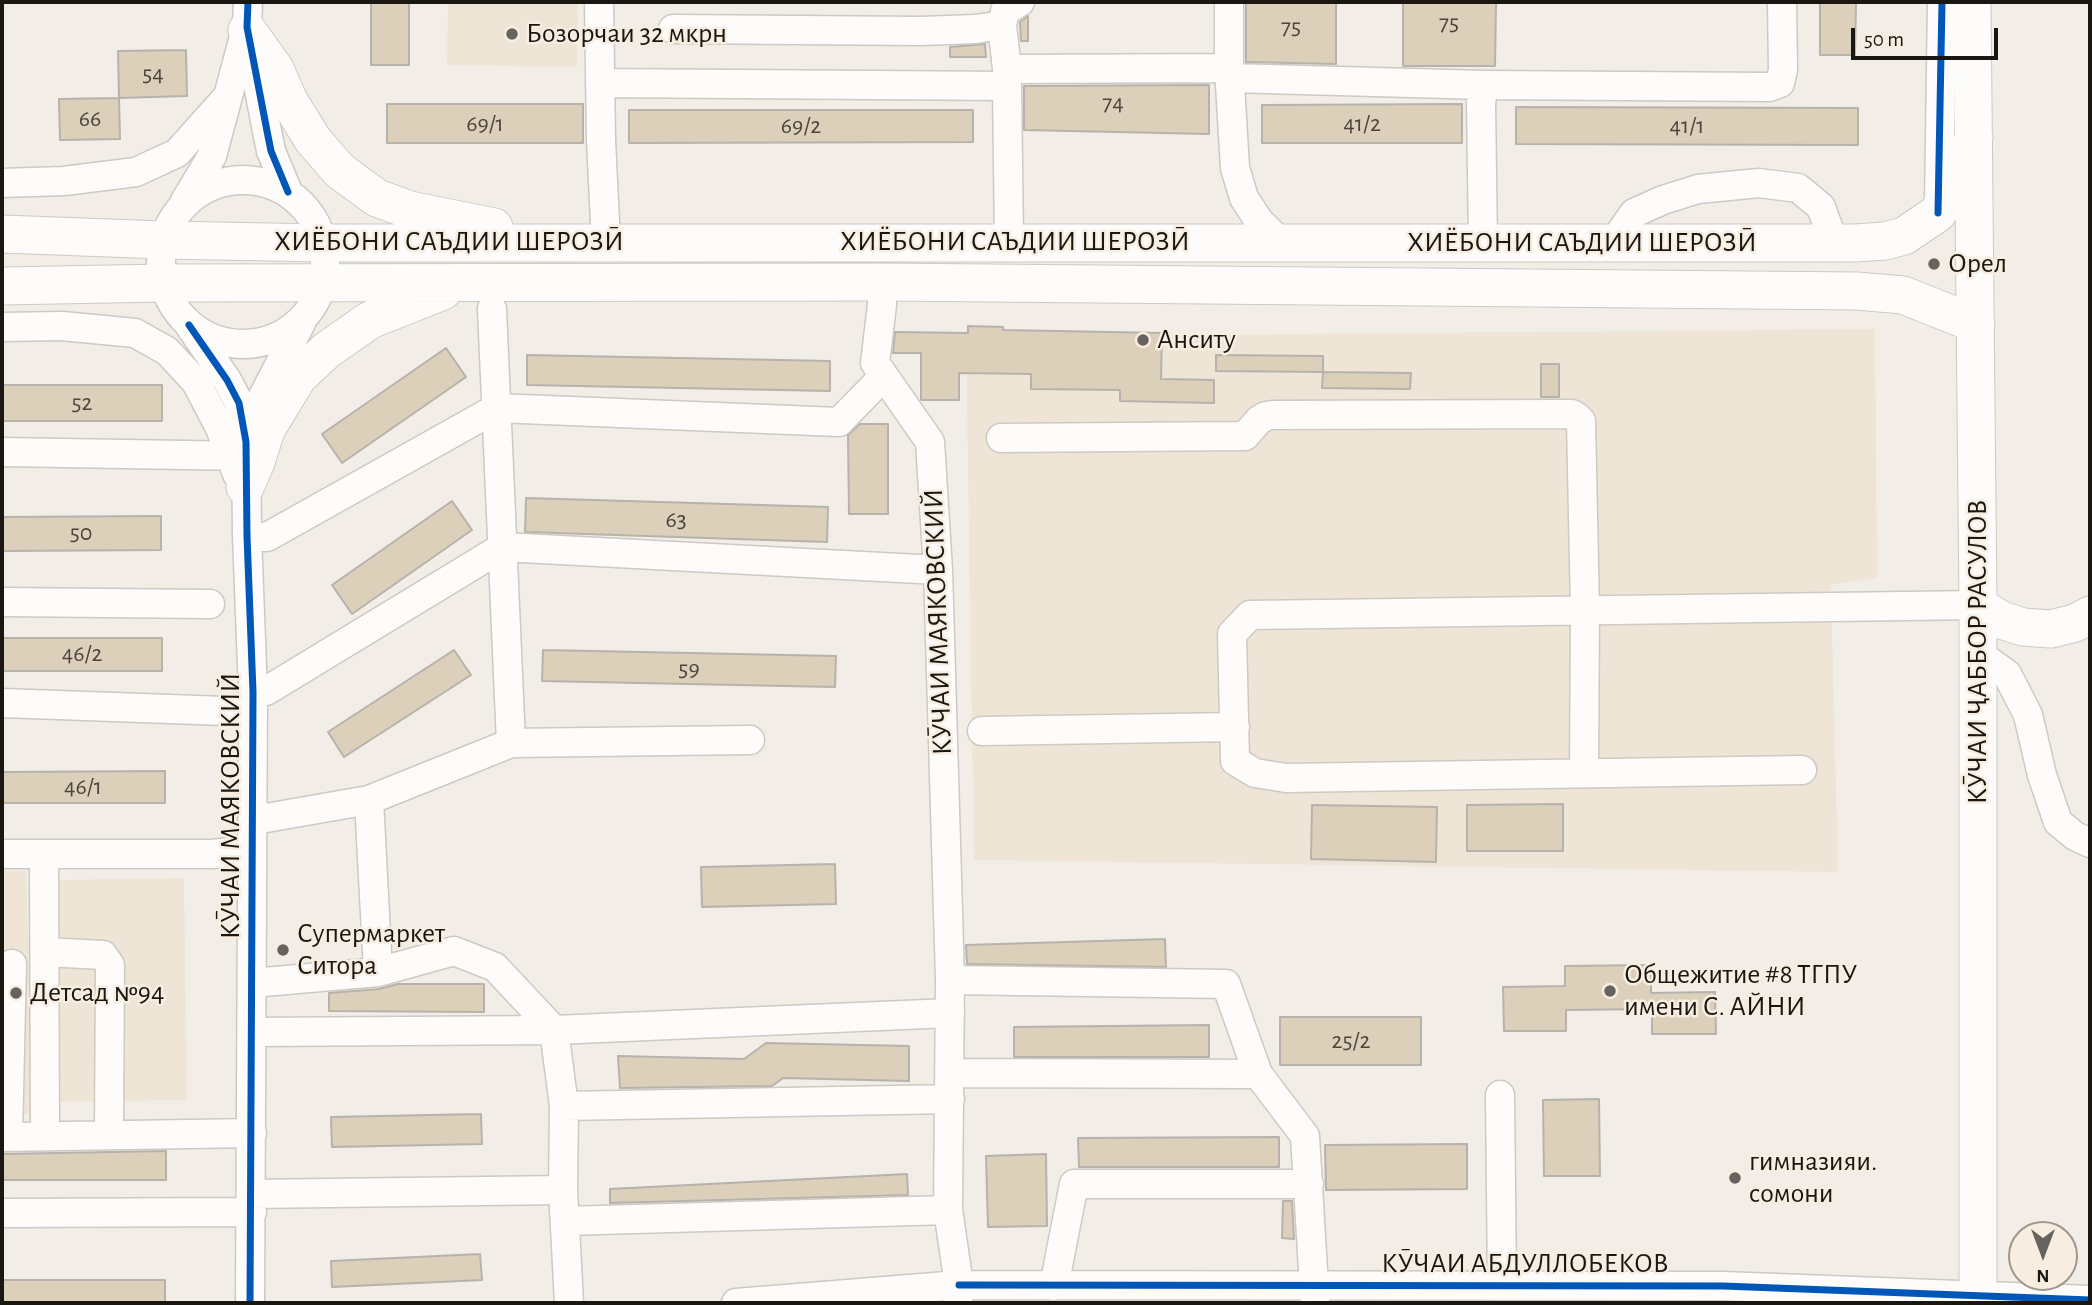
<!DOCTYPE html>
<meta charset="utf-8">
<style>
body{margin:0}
#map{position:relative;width:2092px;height:1305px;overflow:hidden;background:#f2ede6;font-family:"Alegreya Sans",sans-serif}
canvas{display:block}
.frame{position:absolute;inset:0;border:4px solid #1a1713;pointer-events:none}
.north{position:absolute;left:2008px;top:1221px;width:70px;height:70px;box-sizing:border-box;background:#f7eee1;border:2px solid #9f988f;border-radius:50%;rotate:180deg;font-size:19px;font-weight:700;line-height:28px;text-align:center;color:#1a1713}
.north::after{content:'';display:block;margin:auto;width:24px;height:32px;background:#66625d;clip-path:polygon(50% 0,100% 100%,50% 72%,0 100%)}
.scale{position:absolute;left:1851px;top:28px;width:147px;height:32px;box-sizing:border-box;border:4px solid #1a1713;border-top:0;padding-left:9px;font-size:21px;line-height:24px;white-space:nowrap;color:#1a1713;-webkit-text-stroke:5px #f7eee1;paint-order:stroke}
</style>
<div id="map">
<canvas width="2092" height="1305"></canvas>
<div class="frame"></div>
<div class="north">N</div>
<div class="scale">50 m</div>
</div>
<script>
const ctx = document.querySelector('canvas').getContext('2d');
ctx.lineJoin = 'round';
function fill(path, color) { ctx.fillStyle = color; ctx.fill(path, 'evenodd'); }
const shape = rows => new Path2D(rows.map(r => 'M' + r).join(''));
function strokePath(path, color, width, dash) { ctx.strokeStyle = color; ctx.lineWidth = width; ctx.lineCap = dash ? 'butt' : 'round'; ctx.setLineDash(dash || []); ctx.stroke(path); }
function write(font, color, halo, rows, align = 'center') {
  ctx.font = font + ' "Alegreya Sans",sans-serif'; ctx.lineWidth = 5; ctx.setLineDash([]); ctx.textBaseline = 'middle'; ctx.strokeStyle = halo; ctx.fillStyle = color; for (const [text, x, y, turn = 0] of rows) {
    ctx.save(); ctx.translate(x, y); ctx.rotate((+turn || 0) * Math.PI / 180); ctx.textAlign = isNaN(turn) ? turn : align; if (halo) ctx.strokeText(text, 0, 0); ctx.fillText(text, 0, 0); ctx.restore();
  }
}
const built = shape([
 [448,2,578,2,577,67,447,65],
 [1875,329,1877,578,1831,585,1838,872,974,860,966,337],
 [2,871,26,871,33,1114,2,1114],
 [184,878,187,1100,57,1102,55,880]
]);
const building = shape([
 [371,2,409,2,409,65,371,65,371,2],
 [1246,2,1336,2,1336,64,1246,62,1246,2],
 [1403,2,1496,2,1495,66,1403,66,1403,2],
 [1820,2,1856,2,1855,55,1820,55,1820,2],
 [1028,16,1028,41,1021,41,1020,22,1028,16],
 [985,44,986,57,950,57,950,47,985,44],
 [186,50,187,96,119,98,118,51,186,50],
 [1209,85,1209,134,1024,130,1024,86,1209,85],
 [119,98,120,139,60,140,59,99,119,98],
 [387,104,583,104,583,143,387,143,387,104],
 [1462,104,1462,143,1262,143,1262,105,1462,104],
 [1516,107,1858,108,1858,145,1516,144,1516,107],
 [629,110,973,110,973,142,629,143,629,110],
 [968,326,1003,327,1003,330,1162,333,1161,379,1214,380,1214,403,1120,401,1120,390,1031,389,1031,374,959,373,959,400,921,400,921,353,893,353,895,332,968,333,968,326],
 [446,348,466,377,342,463,322,434,446,348],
 [527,355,830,361,830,391,527,385,527,355],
 [1216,355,1323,356,1323,372,1216,371,1216,355],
 [1541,364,1559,364,1559,397,1541,397,1541,364],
 [1323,372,1411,373,1410,389,1322,388,1323,372],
 [2,385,162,385,162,421,2,421,2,385],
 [860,424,888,424,888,514,849,514,848,435,860,424],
 [526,498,828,507,827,542,525,532,526,498],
 [452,501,472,530,352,614,332,585,452,501],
 [161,516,161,550,2,551,2,517,161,516],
 [2,638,162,638,162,671,2,671,2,638],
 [454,650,471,675,344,757,328,732,454,650],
 [543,650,836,656,835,687,542,681,543,650],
 [165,771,165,803,2,803,2,772,165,771],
 [1563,804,1563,851,1467,851,1467,805,1563,804],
 [1312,805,1437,807,1436,862,1311,859,1312,805],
 [835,864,836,904,702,907,701,867,835,864],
 [1165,939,1166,967,967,964,966,945,1165,939],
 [1651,965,1651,993,1715,992,1716,1034,1652,1034,1652,1009,1566,1010,1566,1031,1504,1031,1503,987,1565,986,1565,966,1651,965],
 [398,984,484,984,484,1012,329,1011,329,993,379,989,398,984],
 [1280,1017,1421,1017,1421,1065,1280,1065,1280,1017],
 [1209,1025,1209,1057,1014,1057,1014,1027,1209,1025],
 [766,1043,909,1046,909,1081,783,1078,772,1086,620,1088,618,1056,744,1059,766,1043],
 [1599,1099,1600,1176,1544,1176,1543,1100,1599,1099],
 [481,1114,482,1144,332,1147,331,1117,481,1114],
 [1279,1137,1279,1167,1079,1167,1078,1138,1279,1137],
 [1467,1144,1467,1189,1326,1190,1325,1145,1467,1144],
 [166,1151,166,1180,2,1180,2,1154,166,1151],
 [1046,1154,1047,1226,988,1227,986,1156,1046,1154],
 [907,1174,908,1195,610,1203,610,1189,907,1174],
 [1283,1201,1292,1201,1294,1239,1282,1238,1283,1201],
 [480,1254,482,1280,332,1287,331,1261,480,1254],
 [2,1280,165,1280,165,1303,2,1303,2,1280]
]);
const minor = shape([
 [248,2,247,27,267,131,271,151,288,192],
 [599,2,601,140,606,242],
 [673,29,921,31,976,29,1002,25],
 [1229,68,1235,168,1244,198,1259,221,1280,242],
 [1007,69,1002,25,1005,11,1020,2],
 [1230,78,1484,85,1769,87,1780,83,1783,70,1782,2],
 [600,83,1007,86,1007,69,1229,68,1229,2],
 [1007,86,1009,242],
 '161 262a82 82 0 1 1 164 0a82 82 0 1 1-164 0Z',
 [2,183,64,181,136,172,177,153,228,96],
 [185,201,212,156,245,33],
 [1939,205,1942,2],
 [1483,243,1481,103,1484,85],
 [1613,243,1634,213,1663,200,1698,189,1759,183,1798,188,1821,207,1834,243],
 [882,282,882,305,875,363,930,442,938,570,950,980,948,1210,959,1285,958,1303],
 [492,309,511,743],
 [189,325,227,380,239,403,246,442,247,536,253,692,250,1303],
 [2,327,62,326,135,333,167,351,196,382,220,428,237,474,242,481],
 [1001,438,1245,436,1259,420,1266,416,1272,415,1572,414,1577,417,1581,421,1585,610,1584,773],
 [247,439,258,406,302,321],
 [2,452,246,456],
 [247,536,267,537,497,408,839,422,884,376],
 [2,602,210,604],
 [1978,653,2007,674,2028,715,2042,775,2058,822,2075,836,2090,843],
 [253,692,266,691,503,547,938,570],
 [2,703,253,712],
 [982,731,1235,727],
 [1802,770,1286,778,1255,773,1235,761,1232,634,1250,615,1978,605],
 [369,800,378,972],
 [253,818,266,818,369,800,511,743,750,740],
 [2,854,211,854,252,850],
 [44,854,45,1136],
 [45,952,103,955,110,965,109,1134],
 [950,980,1226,984,1258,1074,1305,1136,1315,1303],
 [252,983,378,972,454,951,495,967,554,1030,564,1106,563,1190,569,1303],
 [252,1032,554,1030,950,1013],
 [951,1073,1258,1074],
 [1500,1095,1502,1284],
 [564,1106,950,1099],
 [2,1137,252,1133],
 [8,1137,12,964],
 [252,1194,563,1190],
 [2,1213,252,1212],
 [565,1221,948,1210],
 [1054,1286,1074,1184,1309,1184],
 [736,1303,959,1285,1723,1286,2090,1300]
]);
const major = shape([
 [1972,2,1978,605,1978,1303],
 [247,30,275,69,289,101,313,140,340,171,377,198,410,210,494,227],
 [2,234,163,240,324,243,1855,243,1885,241,1904,236,1938,213,1974,138],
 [2,286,163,283,882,282,1857,291,1903,295,1976,324],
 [245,487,256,462,266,430,298,377,327,350,370,320,443,291],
 [1978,605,2001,620,2023,627,2051,629,2075,623,2090,615]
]);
const cycleway = shape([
 [248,2,247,27,267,131,271,151,288,192],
 [1938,213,1942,2],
 [189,325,227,380,239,403,246,442,247,536,253,692,250,1303],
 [959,1285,1723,1286,2090,1300]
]);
const markers = [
 [512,34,7,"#66625d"],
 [1934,264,7,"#66625d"],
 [1143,340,7,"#66625d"],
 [283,950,7,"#66625d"],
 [1610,991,7,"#66625d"],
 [16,993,7,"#66625d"],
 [1735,1178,7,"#66625d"]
];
const numberNames = [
 ["75",1449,23],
 ["75",1291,27],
 ["54",153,74],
 ["74",1113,103],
 ["66",90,119],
 ["69/1",485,124],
 ["41/2",1362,124],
 ["69/2",801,126],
 ["41/1",1687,126],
 ["52",82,403],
 ["63",676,520],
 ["50",81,533],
 ["46/2",82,654],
 ["59",689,669],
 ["46/1",83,787],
 ["25/2",1351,1041]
];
const poiNames = [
 ["Бозорчаи 32 мкрн",526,34],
 ["Орел",1948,264],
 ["Анситу",1157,340],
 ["Супермаркет",297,934],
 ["Ситора",297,966],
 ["Общежитие #8 ТГПУ",1624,975],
 ["имени С. АЙНИ",1624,1007],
 ["Детсад №94",30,993],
 ["гимназияи.",1749,1162],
 ["сомони",1749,1194]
];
const streetNames = [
 ["ХИЁБОНИ САЪДИИ ШЕРОЗӢ",449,242],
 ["ХИЁБОНИ САЪДИИ ШЕРОЗӢ",1015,242],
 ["ХИЁБОНИ САЪДИИ ШЕРОЗӢ",1582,243],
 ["КӮЧАИ МАЯКОВСКИЙ",938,622,-92],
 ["КӮЧАИ ҶАББОР РАСУЛОВ",1978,652,-90],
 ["КӮЧАИ МАЯКОВСКИЙ",231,806,-90],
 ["КӮЧАИ АБДУЛЛОБЕКОВ",1525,1264]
];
fill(built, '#efe5d6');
fill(building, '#ddd0bb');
strokePath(building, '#b6b2ac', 2);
strokePath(minor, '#cdc9c3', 31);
strokePath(major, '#cdc9c3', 39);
strokePath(minor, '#fdfcfb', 28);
strokePath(major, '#fdfcfb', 37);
strokePath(cycleway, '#0057b8', 7);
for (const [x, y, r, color] of markers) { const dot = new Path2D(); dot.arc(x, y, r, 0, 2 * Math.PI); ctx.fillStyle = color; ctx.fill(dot); strokePath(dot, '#f7eee1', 2.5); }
write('24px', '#4b453d', null, numberNames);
write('28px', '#1a1713', '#f7eee1', poiNames, 'left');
write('28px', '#1a1713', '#f7eee1', streetNames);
</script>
